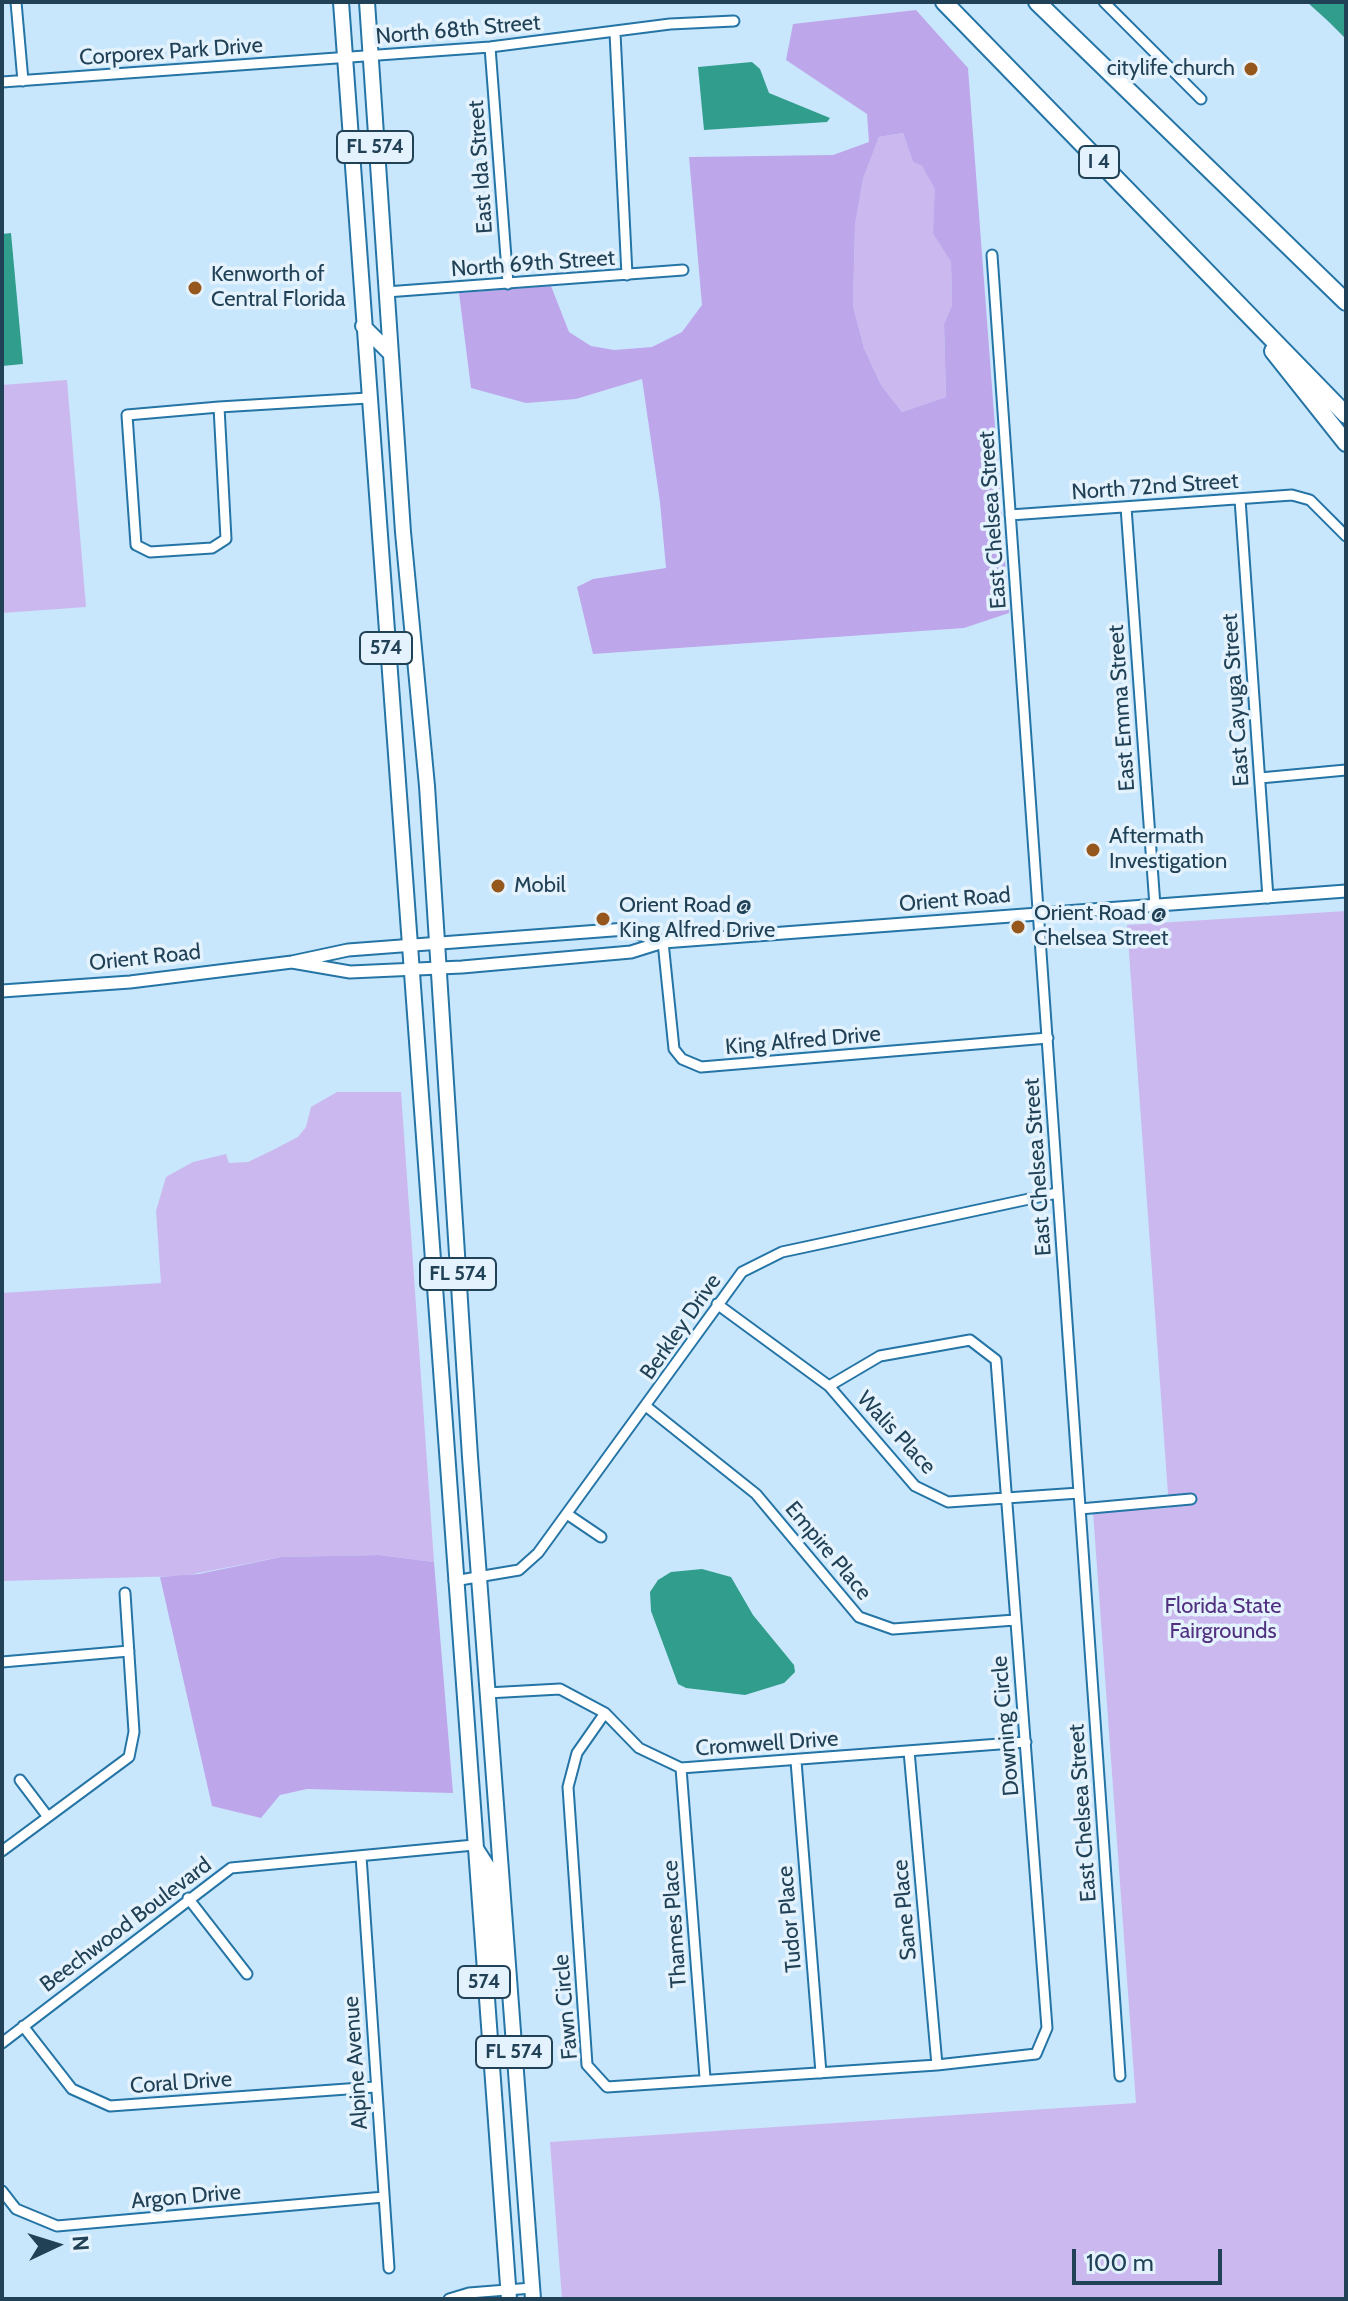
<!DOCTYPE html>
<style>
body{margin:0}
#map{position:relative;width:1348px;height:2301px;overflow:hidden;background:#c9e7fc;font-family:Cabin,sans-serif}
canvas{display:block}
.frame{position:absolute;inset:0;border:4px solid #214156;pointer-events:none}
.north{position:absolute;left:16px;top:2205px;width:80px;height:80px;-webkit-text-stroke:6px #e3f2fc;paint-order:stroke;rotate:86deg;font-size:22px;font-weight:700;line-height:32px;text-align:center;color:#214156}
.north::after{content:'';display:block;margin:auto;width:28px;height:36px;background:#214156;clip-path:polygon(50% 0,100% 100%,50% 72%,0 100%)}
.scale{position:absolute;left:1072px;top:2249px;width:150px;height:36px;box-sizing:border-box;border:4px solid #214156;border-top:0;padding-left:10px;font-size:24px;line-height:28px;white-space:nowrap;color:#214156;-webkit-text-stroke:6px #e3f2fc;paint-order:stroke}
</style>
<div id="map">
<canvas width="1348" height="2301"></canvas>
<div class="frame"></div>
<div class="north">N</div>
<div class="scale">100 m</div>
</div>
<script>
const ctx = document.querySelector('canvas').getContext('2d');
ctx.lineJoin = 'round';
function fill(path, color) { ctx.fillStyle = color; ctx.fill(path, 'evenodd'); }
const shape = rows => new Path2D(rows.map(r => 'M' + r).join(''));
function strokePath(path, color, width, dash) { ctx.strokeStyle = color; ctx.lineWidth = width; ctx.lineCap = dash ? 'butt' : 'round'; ctx.setLineDash(dash || []); ctx.stroke(path); }
function write(font, color, halo, rows, align = 'center') {
  ctx.font = font + ' Cabin,sans-serif'; ctx.lineWidth = 7; ctx.setLineDash([]); ctx.textBaseline = 'middle'; ctx.strokeStyle = halo; ctx.fillStyle = color; for (const [text, x, y, turn = 0] of rows) {
    ctx.save(); ctx.translate(x, y); ctx.rotate((+turn || 0) * Math.PI / 180); ctx.textAlign = isNaN(turn) ? turn : align; if (halo) ctx.strokeText(text, 0, 0); ctx.fillText(text, 0, 0); ctx.restore();
  }
}
const green = shape([
 [903,133,913,162,922,166,936,189,933,234,951,262,952,305,944,324,946,397,902,412,881,385,864,348,853,306,855,225,863,179,879,137],
 [67,380,86,607,2,613,2,385],
 [1346,911,1346,2299,562,2299,550,2142,1136,2103,1093,1512,1169,1508,1127,925],
 [337,1092,401,1092,434,1562,379,1555,281,1557,183,1576,2,1581,2,1293,161,1283,156,1211,166,1177,193,1162,226,1154,229,1163,248,1162,273,1150,298,1137,306,1127,311,1107]
]);
const forest = shape([
 [916,10,968,68,1009,613,964,628,593,654,577,587,593,579,666,568,660,502,642,379,576,399,526,403,471,388,459,293,551,286,569,332,591,346,614,350,652,347,682,332,702,305,689,157,833,155,869,142,867,114,786,60,793,24],
 [903,133,913,162,922,166,935,189,933,234,951,262,952,305,944,324,946,397,902,412,881,385,864,348,853,306,855,225,863,179,879,137],
 [379,1555,434,1562,453,1793,307,1789,280,1795,261,1818,212,1806,160,1577,199,1574,281,1557]
]);
const water = shape([
 [1307,2,1346,2,1346,39,1329,22],
 [752,62,760,69,769,93,830,118,827,122,704,130,698,67],
 [11,233,23,364,2,366,2,234],
 [702,1569,731,1577,753,1615,794,1665,795,1672,784,1683,745,1695,686,1688,678,1684,651,1611,650,1592,658,1580,671,1572]
]);
const minor = shape([
 [16,2,23,81],
 [1104,2,1201,99],
 [615,33,627,275],
 [490,47,508,284],
 [2,82,490,47,670,24,734,21],
 [992,255,1120,2076],
 [386,292,683,270],
 [219,407,226,539,212,548,150,552,136,545,127,415,219,407],
 [219,407,368,398],
 [1240,499,1268,898],
 [1126,507,1155,906],
 [1010,515,1292,495,1310,500,1346,536],
 [1260,778,1346,770],
 [663,942,674,1049,682,1059,701,1067,1048,1038],
 [717,1304,829,1386,915,1486,948,1502,1079,1493],
 [647,1407,756,1494,859,1617,893,1629,1015,1620],
 [1080,1509,1191,1499],
 [567,1514,601,1537],
 [454,1581,519,1570,538,1553,742,1272,782,1252,1057,1193],
 [2,1662,129,1651],
 [487,1693,560,1689,605,1713,639,1748,681,1768,1026,1742],
 [605,1713,577,1753,568,1787,587,2065,607,2087,937,2065,1036,2054,1047,2028,996,1360,970,1340,880,1356,829,1386],
 [909,1751,937,2065],
 [796,1761,821,2073],
 [681,1768,705,2078],
 [20,1780,48,1817],
 [2,1851,129,1757,134,1732,125,1593],
 [361,1856,389,2268],
 [188,1898,247,1974],
 [23,2026,72,2089,110,2106,375,2087],
 [2,2043,231,1868,474,1845],
 [2,2191,16,2209,57,2226,384,2197],
 [449,2299,469,2293,532,2288]
]);
const tertiary = shape([
 [292,962,350,972,462,967,631,952,663,942,1346,891],
 [2,991,130,982,292,962,348,950,626,929,663,942]
]);
const primary = shape([
 [341,2,509,2299],
 [367,2,403,532,427,786,470,1457,533,2299],
 [363,326,390,353],
 [475,1847,489,1869,497,1973,509,1986]
]);
const motorway = shape([
 [944,2,1346,415],
 [1037,2,1346,302],
 [1273,351,1346,443]
]);
const markers = [
 [1251,69,8,"#95571b"],
 [195,288,8,"#95571b"],
 [1093,850,8,"#95571b"],
 [498,886,8,"#95571b"],
 [603,919,8,"#95571b"],
 [1018,927,8,"#95571b"]
];
const shields = [
 [375,147,76],
 [1099,162,40],
 [386,648,52],
 [458,1274,76],
 [484,1982,52],
 [514,2052,76]
];
const shieldNames = [
 ["FL 574",375,147],
 ["I 4",1099,162],
 ["574",386,648],
 ["FL 574",458,1274],
 ["574",484,1982],
 ["FL 574",514,2052]
];
const streetNames = [
 ["North 68th Street",458,30,-5],
 ["Corporex Park Drive",171,52,-4],
 ["East Ida Street",481,167,-94],
 ["North 69th Street",533,264,-4],
 ["North 72nd Street",1155,487,-4],
 ["East Chelsea Street",993,520,-94],
 ["East Cayuga Street",1236,700,-94],
 ["East Emma Street",1122,708,-94],
 ["Orient Road",955,900,-5],
 ["Orient Road",145,958,-6],
 ["King Alfred Drive",803,1041,-5],
 ["East Chelsea Street",1038,1167,-94],
 ["Berkley Drive",681,1327,-55],
 ["Walis Place",896,1433,47],
 ["Empire Place",828,1551,50],
 ["Downing Circle",1006,1726,-95],
 ["Cromwell Drive",767,1744,-4],
 ["East Chelsea Street",1083,1813,-94],
 ["Sane Place",905,1910,-95],
 ["Tudor Place",790,1919,-95],
 ["Thames Place",675,1924,-94],
 ["Beechwood Boulevard",126,1925,-37],
 ["Fawn Circle",566,2007,-95],
 ["Alpine Avenue",356,2063,-94],
 ["Coral Drive",181,2083,-4],
 ["Argon Drive",186,2197,-5]
];
const poiNames = [
 ["citylife church",1235,69,"right"],
 ["Kenworth of",211,275],
 ["Central Florida",211,300],
 ["Aftermath",1109,837],
 ["Investigation",1109,862],
 ["Mobil",514,886],
 ["Orient Road @",619,906],
 ["King Alfred Drive",619,931],
 ["Orient Road @",1034,914],
 ["Chelsea Street",1034,939]
];
const parkNames = [
 ["Florida State",1223,1607],
 ["Fairgrounds",1223,1632]
];
fill(green, '#cab8ef');
fill(forest, '#bea6eb');
fill(water, '#319d8c');
strokePath(minor, '#2474a5', 13);
strokePath(tertiary, '#2474a5', 15);
strokePath(primary, '#2474a5', 18);
strokePath(motorway, '#2474a5', 20);
strokePath(minor, '#fff', 9);
strokePath(tertiary, '#fff', 11);
strokePath(primary, '#fff', 14);
strokePath(motorway, '#fff', 16);
for (const [x, y, r, color] of markers) { const dot = new Path2D(); dot.arc(x, y, r, 0, 2 * Math.PI); ctx.fillStyle = color; ctx.fill(dot); strokePath(dot, '#e3f2fc', 3); }
for (const [x, y, w] of shields) { const box = new Path2D(); box.roundRect(x - w / 2, y - 16, w, 32, 6); ctx.fillStyle = '#e3f2fc'; ctx.fill(box); strokePath(box, '#214156', 2); }
write('bold 20px', '#214156', null, shieldNames);
write('22px', '#214156', '#e3f2fc', streetNames);
write('22px', '#214156', '#e3f2fc', poiNames, 'left');
write('22px', '#523080', '#e3f2fc', parkNames);
</script>
